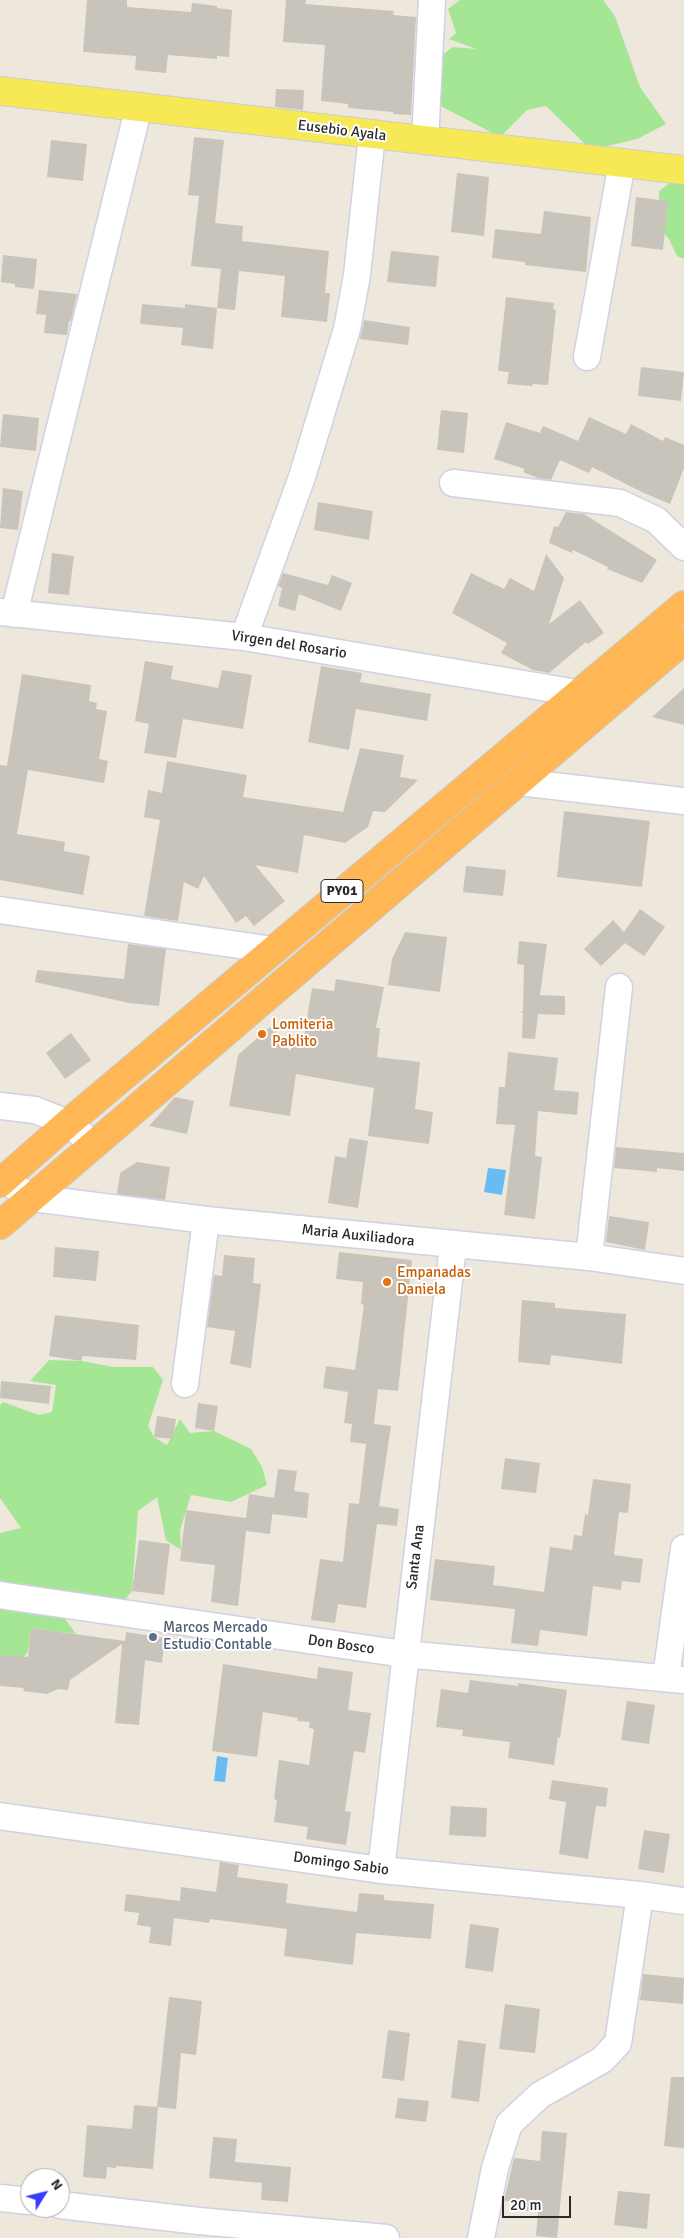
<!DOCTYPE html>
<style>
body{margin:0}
#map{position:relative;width:684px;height:2238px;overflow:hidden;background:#ede8db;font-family:Signika,sans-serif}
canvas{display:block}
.north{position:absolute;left:20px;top:2168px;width:50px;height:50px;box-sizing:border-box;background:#fff;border:1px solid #aaa;border-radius:50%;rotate:54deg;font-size:14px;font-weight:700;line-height:20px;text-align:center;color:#2a2a2a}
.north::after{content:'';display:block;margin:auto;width:18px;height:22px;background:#363eff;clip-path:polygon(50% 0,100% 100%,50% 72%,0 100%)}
.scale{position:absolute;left:502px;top:2196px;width:69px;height:22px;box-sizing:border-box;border:2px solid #2a2a2a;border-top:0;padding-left:6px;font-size:15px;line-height:18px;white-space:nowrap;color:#2a2a2a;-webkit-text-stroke:4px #fff;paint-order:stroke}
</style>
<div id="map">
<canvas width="684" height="2238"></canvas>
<div class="north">N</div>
<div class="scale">20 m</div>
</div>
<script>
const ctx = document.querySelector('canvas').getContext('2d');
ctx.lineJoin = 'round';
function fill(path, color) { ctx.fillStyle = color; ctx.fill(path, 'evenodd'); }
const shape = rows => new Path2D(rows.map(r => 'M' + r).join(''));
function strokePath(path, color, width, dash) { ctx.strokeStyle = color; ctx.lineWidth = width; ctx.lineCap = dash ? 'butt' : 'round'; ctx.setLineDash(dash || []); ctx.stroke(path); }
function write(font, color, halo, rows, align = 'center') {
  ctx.font = font + ' Signika,sans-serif'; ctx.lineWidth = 4; ctx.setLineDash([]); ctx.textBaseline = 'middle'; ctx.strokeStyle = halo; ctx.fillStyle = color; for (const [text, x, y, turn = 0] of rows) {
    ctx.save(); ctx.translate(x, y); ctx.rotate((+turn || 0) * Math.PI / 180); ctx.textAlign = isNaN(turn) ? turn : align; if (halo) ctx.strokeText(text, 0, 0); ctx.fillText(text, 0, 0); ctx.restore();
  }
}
const green = shape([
 [460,0,603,0,615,16,640,87,666,124,637,139,603,147,585,144,546,106,527,110,500,137,433,102,438,58,453,47,476,49,449,39,456,33,448,9],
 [670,183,679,183,684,185,684,259,677,256,669,239,659,228,659,191],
 [49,1360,82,1361,113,1367,153,1367,163,1380,148,1426,154,1437,167,1445,180,1419,190,1433,214,1431,251,1449,262,1467,267,1485,231,1502,191,1495,180,1530,181,1550,166,1540,157,1497,138,1511,132,1591,121,1605,62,1615,76,1634,31,1628,28,1651,20,1663,10,1656,0,1655,0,1533,21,1528,0,1498,0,1406,3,1402,39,1415,52,1412,56,1385,30,1381]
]);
const water = shape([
 [488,1168,506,1170,502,1195,484,1192],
 [217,1756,228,1758,225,1782,214,1781]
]);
const building = shape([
 [87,0,127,0,127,7,191,12,192,3,217,6,217,8,232,10,229,57,217,56,217,59,168,55,166,73,135,70,136,56,83,52],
 [286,0,306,0,305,4,394,11,393,15,416,17,411,115,393,114,393,112,348,108,348,104,321,101,325,45,283,42],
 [276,89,304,90,303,110,275,107],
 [194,137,224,140,215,223,243,226,242,241,329,251,325,293,330,293,327,322,281,317,285,276,239,271,235,310,217,308,221,269,191,266,199,196,188,195],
 [51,140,87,144,83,181,47,177],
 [457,173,489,177,484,236,451,232],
 [636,197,668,201,663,250,631,246],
 [544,211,591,217,586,272,525,265,525,262,492,258,495,229,541,234],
 [391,251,439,256,436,287,387,282],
 [3,255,37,259,34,289,15,287,15,284,1,282],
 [39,290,77,294,71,321,69,321,67,335,44,333,46,315,36,314],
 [506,297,554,303,553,309,556,310,548,385,533,384,532,386,507,384,509,372,498,371],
 [142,304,185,308,185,304,217,308,213,349,181,345,183,328,140,324],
 [364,320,410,327,408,345,360,339],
 [641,367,684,372,681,401,638,396],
 [441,410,468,413,464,453,437,450],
 [3,414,39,418,36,451,0,447],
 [589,417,626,434,631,424,663,441,665,437,684,445,684,468,670,504,644,493,592,467,589,473,560,460,551,480,538,478,523,472,525,469,494,459,506,422,540,433,543,426,578,441],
 [3,488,23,491,18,530,0,528],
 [318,502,373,511,369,540,314,530],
 [566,512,584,514,657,560,642,583,607,569,608,567,573,550,572,553,549,543,554,526,558,527],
 [52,553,74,556,69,595,48,593],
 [546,554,564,578,549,624,580,600,604,633,588,644,586,642,549,673,533,670,501,653,507,643,452,613,471,573,504,589,510,578,534,591],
 [283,573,328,585,332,575,352,583,341,611,299,594,295,611,278,606,282,588,278,586],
 [145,661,173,666,171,679,218,688,222,670,252,675,243,729,183,719,176,758,144,753,149,724,135,721],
 [321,666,362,673,360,682,431,694,427,721,356,709,349,750,308,742],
 [22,674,91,685,89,701,97,703,96,709,107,711,99,759,108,761,104,783,28,770,17,834,65,842,64,851,90,856,83,895,0,880,0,765,7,766],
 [684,688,684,725,652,717],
 [360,748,404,755,400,777,418,780,385,812,373,811,368,827,345,843,304,835,298,873,255,865,285,901,254,926,246,916,236,923,204,876,198,889,184,882,178,921,144,916,160,820,144,817,148,790,162,793,167,761,247,775,243,797,343,812],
 [564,811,650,821,642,887,557,877],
 [466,866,506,870,503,896,463,892],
 [640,909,665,927,644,956,625,943,601,966,584,949,613,920,624,932],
 [405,932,447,937,440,992,388,985,392,959],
 [519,941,547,944,540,995,565,996,565,1015,538,1014,535,1039,522,1038,523,1013,520,1013,523,1011,524,965,517,964],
 [128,944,166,949,159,1006,129,1003,35,982,37,970,124,979],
 [336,979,384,987,376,1028,380,1028,377,1057,420,1062,415,1109,433,1112,429,1144,368,1136,374,1088,296,1074,290,1116,229,1106,238,1055,270,1027,290,1051,295,1040,303,1043,312,988,334,991],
 [71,1033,91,1060,65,1079,46,1053],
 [508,1052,558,1058,554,1090,579,1092,577,1115,538,1111,535,1156,542,1157,535,1219,504,1215,515,1125,496,1124,499,1087,505,1087],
 [175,1097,194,1101,187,1134,149,1126],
 [349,1138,368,1141,358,1208,328,1203,335,1156,346,1158],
 [616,1147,684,1153,684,1171,657,1168,657,1172,614,1168],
 [137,1162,170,1167,165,1200,117,1194,120,1173],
 [609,1216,649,1222,645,1250,606,1242],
 [55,1247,99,1251,96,1281,53,1277],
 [339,1252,412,1260,398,1391,378,1389,374,1424,391,1426,379,1506,399,1509,397,1526,377,1524,366,1608,338,1604,335,1623,311,1620,320,1559,343,1562,349,1503,359,1504,366,1444,350,1442,352,1424,344,1423,348,1392,323,1388,326,1366,355,1370,364,1305,361,1304,363,1282,336,1279],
 [224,1255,255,1258,253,1283,261,1284,251,1368,230,1364,235,1331,207,1327,214,1275,222,1276],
 [522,1300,555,1303,555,1308,626,1314,622,1364,551,1355,550,1365,518,1362],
 [55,1315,139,1325,136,1360,82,1356,82,1361,49,1356],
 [1,1381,51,1386,49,1404,0,1398],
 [198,1403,218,1406,214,1431,195,1428],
 [157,1416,176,1419,173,1439,154,1437],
 [505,1458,540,1463,536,1493,501,1489],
 [278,1469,297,1471,294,1491,309,1493,307,1518,272,1514],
 [593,1479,631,1484,628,1513,619,1512,614,1555,643,1559,640,1583,622,1581,621,1590,593,1586,587,1636,540,1630,538,1646,511,1643,515,1609,430,1600,435,1559,495,1566,493,1585,544,1592,550,1547,572,1550,574,1535,582,1536,585,1514,588,1515],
 [249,1494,274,1498,270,1534,246,1531,238,1606,211,1602,215,1565,180,1561,186,1510,246,1518],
 [139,1540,170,1544,164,1595,132,1591],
 [31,1628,125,1641,126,1632,165,1638,162,1663,145,1660,139,1725,115,1723,122,1644,70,1680,68,1690,58,1689,47,1694,23,1691,24,1688,0,1686,0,1655,28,1657],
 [223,1664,317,1679,318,1667,353,1672,348,1710,371,1713,365,1753,354,1751,345,1811,351,1812,346,1845,306,1839,308,1827,274,1822,277,1800,274,1799,279,1760,309,1765,314,1729,309,1728,310,1722,297,1721,298,1718,263,1712,257,1757,212,1751],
 [470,1680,518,1686,518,1683,567,1690,560,1738,558,1737,554,1765,508,1758,510,1742,462,1736,463,1730,436,1727,441,1689,468,1693],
 [627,1701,655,1705,649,1744,621,1740],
 [552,1780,608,1788,606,1807,596,1806,588,1859,559,1854,566,1802,549,1799],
 [451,1806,487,1808,486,1837,449,1835],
 [644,1830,670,1834,664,1873,638,1869],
 [220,1862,239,1865,237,1877,288,1884,286,1903,357,1912,359,1893,384,1895,384,1900,434,1904,431,1939,356,1933,353,1965,284,1956,287,1929,210,1919,209,1923,174,1918,171,1946,149,1943,151,1927,137,1925,139,1913,124,1911,126,1894,180,1901,181,1887,216,1892],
 [470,1924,499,1928,493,1972,465,1968],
 [643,1974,684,1978,683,2004,640,2000],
 [169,1997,202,2001,196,2055,181,2053,176,2109,158,2107,153,2169,116,2166,116,2168,107,2167,106,2179,83,2177,87,2125,132,2129,134,2105,157,2107],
 [505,2004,540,2009,535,2053,499,2049],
 [388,2030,410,2033,404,2081,382,2078],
 [458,2040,486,2044,479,2102,451,2098],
 [671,2077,684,2077,684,2148,664,2146],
 [398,2098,429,2101,426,2122,395,2118],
 [542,2131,567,2133,557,2238,536,2236,538,2212,515,2210,515,2202,504,2201,514,2158,540,2161],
 [213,2137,237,2139,235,2162,291,2167,288,2202,261,2200,262,2183,209,2178],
 [618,2191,650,2194,647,2229,614,2225]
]);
const minor = shape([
 [425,141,432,0],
 [587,357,622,163],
 [453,483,620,503,656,520,684,547],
 [0,612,244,637,577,693],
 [14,614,139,106],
 [244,637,302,477,347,329,357,275,372,135],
 [519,782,684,801],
 [0,910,273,950],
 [0,1106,35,1110,68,1123,94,1145],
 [4,1180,33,1198,206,1220,589,1257,684,1271],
 [589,1257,619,987],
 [185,1384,206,1220],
 [0,1595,404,1654,684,1680],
 [666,1677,684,1548],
 [0,1816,381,1870,640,1895,684,1901],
 [381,1870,453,1246],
 [0,2198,30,2201],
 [60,2205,199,2221,386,2238],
 [481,2238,495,2168,509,2124,540,2095,602,2060,618,2043,640,1895]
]);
const major = shape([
 [0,91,684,170]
]);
const highway = shape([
 [0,1183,68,1123,684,605],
 [0,1225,684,640]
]);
const markers = [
 [262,1034,5,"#e8710a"],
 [387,1282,5,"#e8710a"],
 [153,1637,5,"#5c6f8a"]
];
const shields = [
 [342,891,42]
];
const shieldNames = [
 ["PY01",342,891]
];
const streetNames = [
 ["Eusebio Ayala",342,131,7],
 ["Virgen del Rosario",289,645,9],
 ["Maria Auxiliadora",358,1236,6],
 ["Santa Ana",416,1557,-83],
 ["Don Bosco",341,1645,8],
 ["Domingo Sabio",341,1864,8]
];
const foodNames = [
 ["Lomiteria",272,1025],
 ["Pablito",272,1042],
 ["Empanadas",397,1273],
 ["Daniela",397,1290]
];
const serviceNames = [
 ["Marcos Mercado",163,1628],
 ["Estudio Contable",163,1645]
];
fill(green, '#a5e695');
fill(water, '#69bbf4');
fill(building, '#c8c4bb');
strokePath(minor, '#d0d1e4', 29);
strokePath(major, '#ccc', 30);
strokePath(highway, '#ccc', 30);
strokePath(minor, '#fff', 26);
strokePath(major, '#f7e956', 28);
strokePath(highway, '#ffb654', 28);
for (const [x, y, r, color] of markers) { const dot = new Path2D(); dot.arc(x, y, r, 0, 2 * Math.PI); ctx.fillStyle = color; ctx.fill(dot); strokePath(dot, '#fff', 2); }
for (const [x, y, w] of shields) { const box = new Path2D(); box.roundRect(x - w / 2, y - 11.5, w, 23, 4); ctx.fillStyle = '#fff'; ctx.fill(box); strokePath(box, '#2a2a2a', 1); }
write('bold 14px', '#2a2a2a', null, shieldNames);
write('15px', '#2a2a2a', '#fff', streetNames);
write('15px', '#c56008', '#fff', foodNames, 'left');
write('15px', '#4e5e75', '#fff', serviceNames, 'left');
</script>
